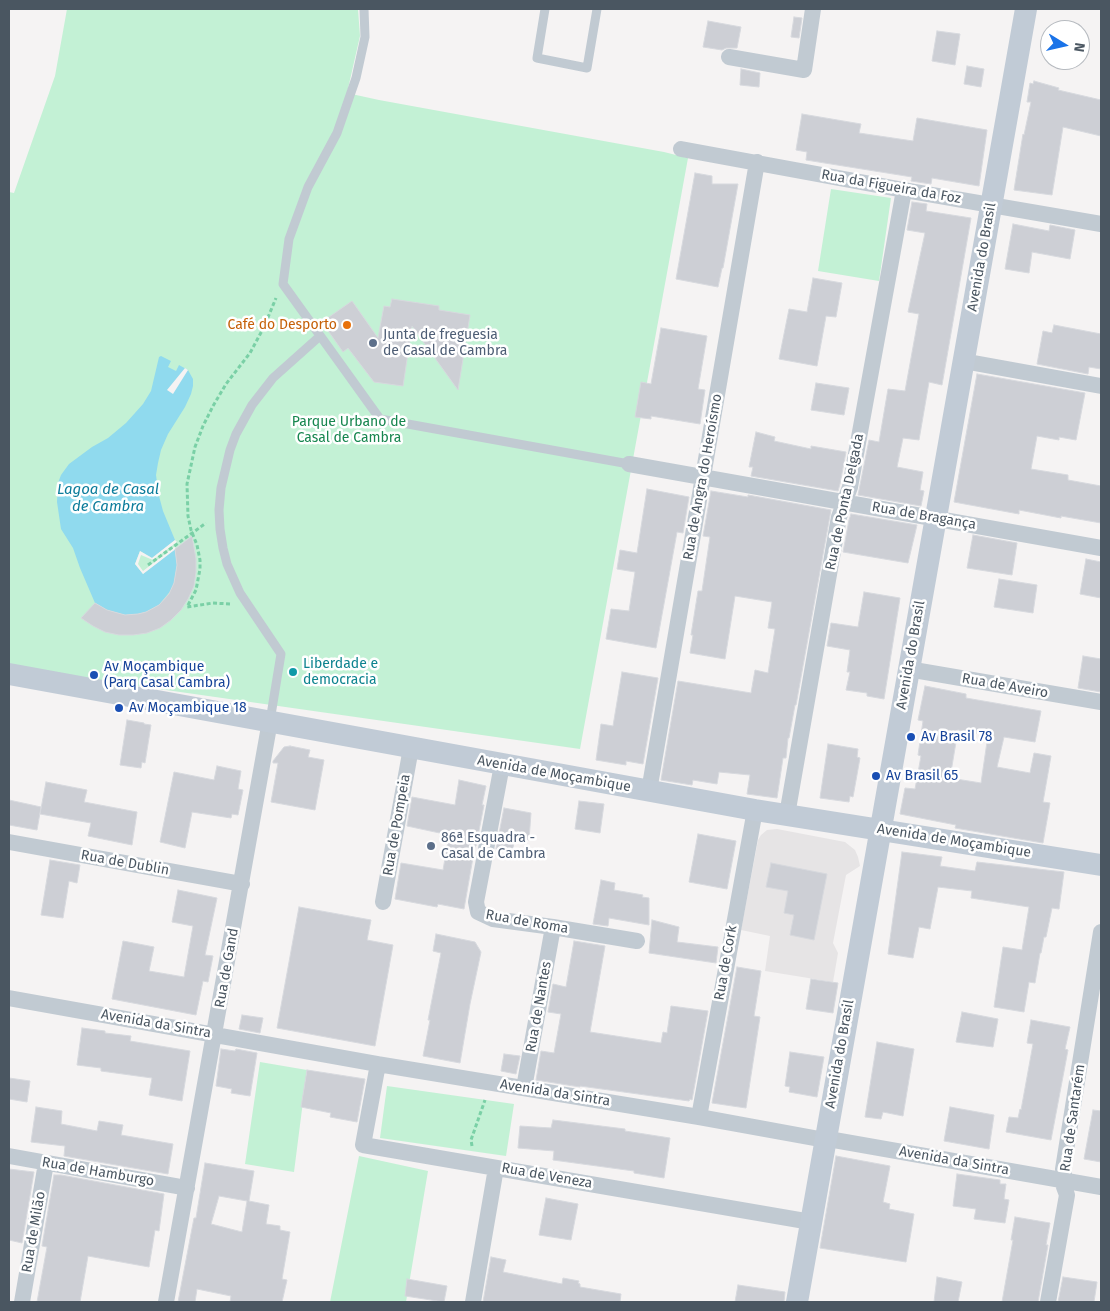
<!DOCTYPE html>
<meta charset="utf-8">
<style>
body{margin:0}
#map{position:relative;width:1110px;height:1311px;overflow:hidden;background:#f5f3f3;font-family:"Fira Sans",sans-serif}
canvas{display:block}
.frame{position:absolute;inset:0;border:10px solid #4a5661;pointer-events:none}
.north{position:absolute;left:1040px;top:20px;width:50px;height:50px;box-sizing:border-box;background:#fff;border:1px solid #b7bbc0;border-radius:50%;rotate:99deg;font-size:14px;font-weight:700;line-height:20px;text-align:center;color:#4a5661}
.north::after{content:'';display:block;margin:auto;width:18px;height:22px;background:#1a73e8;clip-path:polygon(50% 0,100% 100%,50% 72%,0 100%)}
</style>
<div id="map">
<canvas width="1110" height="1311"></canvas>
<div class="frame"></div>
<div class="north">N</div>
</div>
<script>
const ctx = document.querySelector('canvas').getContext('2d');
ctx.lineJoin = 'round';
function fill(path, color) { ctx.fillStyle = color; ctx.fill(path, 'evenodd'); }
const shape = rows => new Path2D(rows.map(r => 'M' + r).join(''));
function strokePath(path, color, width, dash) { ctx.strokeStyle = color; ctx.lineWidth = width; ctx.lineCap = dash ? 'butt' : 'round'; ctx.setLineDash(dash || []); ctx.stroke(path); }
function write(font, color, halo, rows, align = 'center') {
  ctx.font = font + ' "Fira Sans",sans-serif'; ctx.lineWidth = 5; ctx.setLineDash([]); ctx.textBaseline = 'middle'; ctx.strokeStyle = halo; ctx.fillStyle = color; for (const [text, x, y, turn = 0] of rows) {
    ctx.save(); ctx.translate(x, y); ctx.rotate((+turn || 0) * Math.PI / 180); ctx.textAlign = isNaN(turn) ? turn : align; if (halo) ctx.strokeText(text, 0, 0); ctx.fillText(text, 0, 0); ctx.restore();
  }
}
const education = shape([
 [777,829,845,842,855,850,858,857,860,866,846,875,833,943,838,953,833,982,765,971,770,936,741,930,758,840,761,835,767,830]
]);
const green = shape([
 [67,9,358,9,360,36,347,93,379,100,664,152,688,158,580,749,89,679,9,666,9,192,14,193,55,76],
 [831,189,891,198,879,281,818,271],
 [260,1062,307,1070,294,1172,245,1164],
 [387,1086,514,1104,506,1156,380,1138],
 [359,1156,428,1171,406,1302,330,1302]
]);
const water = shape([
 [161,356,171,361,168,367,176,371,179,365,188,370,193,379,193,386,191,394,185,407,168,434,161,450,158,463,156,475,159,496,163,511,175,540,152,558,140,551,135,564,143,574,175,549,177,565,174,583,172,589,159,605,146,612,138,614,125,615,107,610,95,603,80,568,73,548,61,529,57,502,58,483,61,475,69,464,92,447,108,438,126,423,143,404,151,391,159,357]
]);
const pier = shape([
 [185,368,188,370,173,394,167,390],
 [175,540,177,542,153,560,141,555,138,564,143,571,174,547,177,548,143,574,135,564,140,551,152,558]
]);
const building = shape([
 [794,17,802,18,799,38,791,37,794,17],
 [708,21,741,27,737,48,726,48,722,50,703,47,708,21],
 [937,31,960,34,955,65,932,61,937,31],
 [967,66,984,69,981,87,964,84,967,66],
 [741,69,760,73,759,87,740,85,741,69],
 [1034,81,1059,88,1058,90,1101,100,1101,136,1063,127,1052,195,1014,190,1023,134,1024,135,1031,102,1027,102,1030,83,1033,84,1034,81],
 [802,114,861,124,859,133,913,141,917,118,987,130,979,186,932,178,931,184,911,181,912,177,806,160,807,152,796,150,802,114],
 [695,173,712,176,712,184,738,184,723,268,722,268,718,287,676,279,695,173],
 [912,202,927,204,926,211,971,218,942,385,929,382,919,440,903,438,897,467,923,472,920,490,924,491,921,506,858,495,869,440,879,442,888,389,905,391,919,314,908,312,925,233,907,230,912,202],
 [1013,224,1049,231,1050,225,1075,230,1070,259,1032,252,1029,273,1005,269,1013,224],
 [813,278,842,283,836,317,826,316,817,366,779,359,789,309,807,312,813,278],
 [392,299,439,306,439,310,470,315,458,390,412,326,403,386,374,382,348,348,343,352,322,322,352,301,378,338,384,306,390,307,392,299],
 [1054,325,1101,334,1101,369,1089,367,1088,374,1037,364,1043,331,1052,333,1054,325],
 [661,328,707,336,698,389,705,390,700,424,651,416,651,419,635,417,641,382,651,384,661,328],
 [977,374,1085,393,1076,440,1059,437,1059,440,1037,436,1031,469,1068,475,1068,480,1101,486,1101,523,1061,516,1061,518,1019,510,1019,514,954,502,977,374],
 [816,383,849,388,844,415,811,410,816,383],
 [756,432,775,437,774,441,811,449,811,446,846,452,840,484,838,491,751,476,753,467,749,467,756,432],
 [647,489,689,497,683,533,677,532,656,648,606,639,611,609,629,611,635,572,617,569,620,550,637,553,647,489],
 [711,491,748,497,748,495,831,510,796,705,795,705,789,738,788,738,786,758,783,758,777,798,747,794,750,775,719,772,717,784,693,780,692,785,661,780,678,681,751,693,755,670,768,673,775,629,768,628,772,602,735,596,725,659,690,653,693,635,691,635,698,591,702,591,710,537,703,536,711,491],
 [851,514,917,525,908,563,843,552,849,520,851,514],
 [973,535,1017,543,1012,575,967,568,973,535],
 [192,536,196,559,196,572,194,586,188,599,181,610,171,620,160,628,147,633,133,635,119,635,105,632,93,626,81,618,95,603,107,610,125,615,138,614,146,612,159,605,169,594,174,583,177,565,175,549,192,536],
 [1086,559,1101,562,1101,598,1080,594,1086,559],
 [999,579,1037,585,1033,613,994,607,999,579],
 [864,592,900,598,884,699,867,696,867,693,846,690,850,672,847,672,850,650,827,646,831,623,858,627,864,592],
 [1083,656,1101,659,1101,692,1078,688,1083,656],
 [622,672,658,678,643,764,626,761,626,765,596,760,601,724,613,726,622,672],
 [925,686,966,694,966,698,1041,711,1035,742,1004,737,997,767,1030,773,1034,753,1051,756,1043,802,1050,803,1043,843,955,828,956,825,900,814,905,788,915,789,921,756,918,755,923,721,918,720,925,686],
 [958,730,988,735,981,783,950,778,958,730],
 [127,720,144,723,144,724,151,725,145,763,142,762,141,768,120,765,127,720],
 [828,744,858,749,857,757,860,758,853,797,850,796,849,802,820,798,828,744],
 [290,746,310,750,308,757,324,760,315,810,271,802,278,763,273,763,273,761,284,747,290,746],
 [217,766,241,771,238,789,243,790,238,815,232,814,231,818,192,812,185,848,160,842,174,772,214,780,217,766],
 [459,780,486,786,482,805,484,805,476,846,475,846,464,909,438,904,437,907,395,899,401,863,443,870,449,835,407,826,412,797,455,805,459,780],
 [46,782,87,790,84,802,137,812,132,845,88,836,91,823,40,814,46,782],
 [9,800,41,807,37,830,9,825,9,800],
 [579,801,604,804,600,833,575,829,579,801],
 [504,808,531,813,529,840,515,839,512,852,496,849,504,808],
 [698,834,736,841,727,889,689,882,698,834],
 [902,852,942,857,940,866,975,871,977,862,1064,872,1059,909,1052,908,1046,937,1044,937,1041,953,1040,953,1035,983,1029,982,1024,1012,994,1007,1003,947,1022,950,1029,907,971,898,972,891,938,887,930,929,919,927,913,958,888,954,902,852],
 [50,860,80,865,77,883,69,881,63,918,41,915,50,860],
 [771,863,827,874,814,940,790,935,794,915,784,913,788,891,766,887,771,863],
 [601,880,615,883,614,890,643,895,642,897,649,898,649,925,609,918,608,926,593,924,601,880],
 [178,890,217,898,205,955,213,956,208,982,203,981,196,1015,112,999,123,941,154,947,149,971,184,977,193,926,172,922,178,890],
 [299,907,371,920,367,940,393,945,375,1046,277,1028,299,907],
 [652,920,679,927,677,942,718,947,716,963,649,953,652,920],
 [436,934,475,942,481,952,470,1004,460,1063,423,1056,430,1020,428,1020,441,953,433,951,436,934],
 [574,941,605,946,590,1032,661,1043,663,1032,667,1033,671,1006,708,1011,692,1100,690,1099,689,1101,580,1086,580,1087,536,1080,541,1051,554,1053,561,1014,548,1012,553,984,566,987,574,941],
 [737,967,761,971,754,1016,760,1017,746,1108,712,1103,737,967],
 [811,979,838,983,833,1013,806,1009,811,979],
 [962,1012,998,1019,993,1047,956,1042,962,1012],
 [242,1015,263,1018,260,1033,239,1029,242,1015],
 [1031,1020,1070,1027,1065,1049,1068,1050,1051,1140,1006,1132,1009,1117,1018,1118,1020,1109,1021,1110,1033,1044,1027,1043,1031,1020],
 [82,1028,105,1031,105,1033,131,1036,130,1041,190,1051,182,1101,149,1095,152,1078,101,1071,101,1068,77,1065,82,1028],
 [877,1042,914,1049,903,1116,883,1112,881,1119,865,1117,877,1042],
 [221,1049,235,1051,236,1049,257,1053,250,1096,231,1093,232,1089,216,1086,221,1049],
 [790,1052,824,1057,817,1097,789,1092,790,1087,785,1086,790,1052],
 [504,1054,520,1056,516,1074,501,1071,504,1054],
 [307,1070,365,1079,357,1122,330,1117,331,1113,301,1107,307,1070],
 [9,1078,30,1081,27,1102,9,1099,9,1078],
 [36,1107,62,1111,61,1124,97,1131,99,1121,123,1125,121,1135,173,1144,168,1174,64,1156,65,1146,31,1142,36,1107],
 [950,1107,994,1115,989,1149,944,1141,950,1107],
 [1093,1110,1101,1111,1101,1162,1084,1159,1093,1110],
 [553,1120,625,1129,625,1131,670,1138,664,1178,634,1173,634,1171,553,1160,554,1151,518,1148,520,1126,551,1128,553,1120],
 [836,1156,890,1166,883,1202,890,1204,889,1209,914,1214,906,1262,820,1248,836,1156],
 [205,1163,254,1171,249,1201,269,1205,266,1224,280,1226,280,1230,290,1232,282,1279,287,1280,282,1302,230,1302,231,1296,197,1289,195,1302,178,1302,194,1218,196,1218,205,1163],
 [219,1196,247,1201,242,1232,211,1224,219,1196],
 [9,1169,34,1172,22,1243,9,1240,9,1169],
 [957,1174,1000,1180,1000,1184,1006,1184,1004,1199,1009,1200,1005,1223,974,1219,976,1209,953,1206,957,1174],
 [54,1175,61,1175,164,1194,159,1231,155,1230,149,1267,88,1256,80,1302,37,1302,47,1247,42,1246,54,1175],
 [546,1198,578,1204,571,1240,539,1235,546,1198],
 [1015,1217,1050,1223,1046,1245,1048,1245,1038,1302,1002,1302,1013,1240,1011,1240,1015,1217],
 [491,1257,506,1260,503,1272,562,1284,563,1278,579,1281,578,1283,580,1284,580,1287,621,1294,620,1302,483,1302,491,1257],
 [937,1277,962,1282,958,1302,934,1302,937,1277],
 [1063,1277,1097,1282,1094,1302,1058,1302,1063,1277],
 [407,1279,447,1286,444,1302,405,1296,407,1279],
 [738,1285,785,1292,784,1302,735,1302,738,1285]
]);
const path = shape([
 [148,565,206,523],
 [230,604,213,603,187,607,196,590,200,569,200,560,197,545,191,530,188,516,187,484,195,447,203,426,213,406,226,384,250,353,264,327,276,298],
 [472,1146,471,1140,485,1100]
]);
const lane = shape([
 [364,9,365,37,356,78,337,133,308,187,289,239,283,284,380,419,629,464],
 [545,9,537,58,587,68,597,9],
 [270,721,281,654,240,593,227,564,223,548,220,529,219,510,221,488,230,450,236,434,252,405,273,378,320,336]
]);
const street = shape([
 [729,57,804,70,813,9],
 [681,149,904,190,1101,224],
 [963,361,1101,386],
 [629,464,1101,548],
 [908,669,1101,702],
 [502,765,476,902,478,912,493,919,553,927,637,941],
 [649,791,757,162],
 [787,815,839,517,850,487,904,190],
 [9,842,242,884],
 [383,902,411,748],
 [9,998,378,1064,699,1117,825,1140,834,1140,1101,1187],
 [378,1064,363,1145,811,1222],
 [524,1088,553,927],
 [699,1117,755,810],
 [9,1156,187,1188],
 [22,1302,46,1163],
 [166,1302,270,721],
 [473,1302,496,1168],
 [1048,1302,1067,1195,1064,1187,1064,1174,1063,1169,1101,932]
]);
const secondary = shape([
 [9,674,755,810,1101,865],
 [797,1302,1026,9]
]);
const markers = [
 [347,325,5,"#e8710a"],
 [373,343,5,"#5c6f8a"],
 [293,672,5,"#0f9aa8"],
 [94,675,5,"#1a4fb4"],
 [119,708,5,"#1a4fb4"],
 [911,737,5,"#1a4fb4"],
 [876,776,5,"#1a4fb4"],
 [431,846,5,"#5c6f8a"]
];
const streetNames = [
 ["Rua da Figueira da Foz",891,187,10],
 ["Avenida do Brasil",982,257,-80],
 ["Rua de Angra do Heroísmo",703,477,-80],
 ["Rua de Ponta Delgada",845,502,-78],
 ["Rua de Bragança",924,516,10],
 ["Avenida do Brasil",911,655,-80],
 ["Rua de Aveiro",1005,686,10],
 ["Avenida de Moçambique",554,774,10],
 ["Rua de Pompeia",397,825,-80],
 ["Avenida de Moçambique",954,841,9],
 ["Rua de Dublin",125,863,10],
 ["Rua de Roma",527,922,10],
 ["Rua de Cork",726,963,-80],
 ["Rua de Gand",227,968,-80],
 ["Rua de Nantes",539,1007,-80],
 ["Avenida da Sintra",156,1024,10],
 ["Avenida do Brasil",840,1054,-80],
 ["Avenida da Sintra",555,1093,9],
 ["Rua de Santarém",1073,1118,-82],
 ["Avenida da Sintra",954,1161,10],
 ["Rua de Hamburgo",98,1172,10],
 ["Rua de Veneza",547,1176,10],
 ["Rua de Milão",34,1232,-80]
];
const foodNames = [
 ["Café do Desporto",337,325]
];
const serviceNames = [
 ["Junta de freguesia",383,335],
 ["de Casal de Cambra",383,351],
 ["86ª Esquadra -",441,838],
 ["Casal de Cambra",441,854]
];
const parkNames = [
 ["Parque Urbano de",349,422],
 ["Casal de Cambra",349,438]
];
const cultureNames = [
 ["Liberdade e",303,664],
 ["democracia",303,680]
];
const transitNames = [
 ["Av Moçambique",104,667],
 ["(Parq Casal Cambra)",104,683],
 ["Av Moçambique 18",129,708],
 ["Av Brasil 78",921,737],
 ["Av Brasil 65",886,776]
];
const waterNames = [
 ["Lagoa de Casal",108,490],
 ["de Cambra",108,507]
];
fill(education, '#e6e4e5');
fill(green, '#c3f1d5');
fill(water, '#90daee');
fill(pier, '#f5f3f3');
fill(building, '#cdcfd5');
strokePath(building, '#d7d9de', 1);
strokePath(path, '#7ad0a6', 3, [4, 2.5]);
strokePath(lane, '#c1cad2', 9);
strokePath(street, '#c1cad2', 16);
strokePath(secondary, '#c1cbd6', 22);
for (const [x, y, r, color] of markers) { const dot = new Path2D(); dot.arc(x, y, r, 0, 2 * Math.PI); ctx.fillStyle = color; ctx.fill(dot); strokePath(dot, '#fff', 2); }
write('14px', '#4a5661', '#fff', streetNames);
write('14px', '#c56008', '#fff', foodNames, 'right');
write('14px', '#4e5e75', '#fff', serviceNames, 'left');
write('14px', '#17864f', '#fff', parkNames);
write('14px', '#0d838f', '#fff', cultureNames, 'left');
write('14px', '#164399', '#fff', transitNames, 'left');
write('italic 15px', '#0c7c9b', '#fff', waterNames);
</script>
